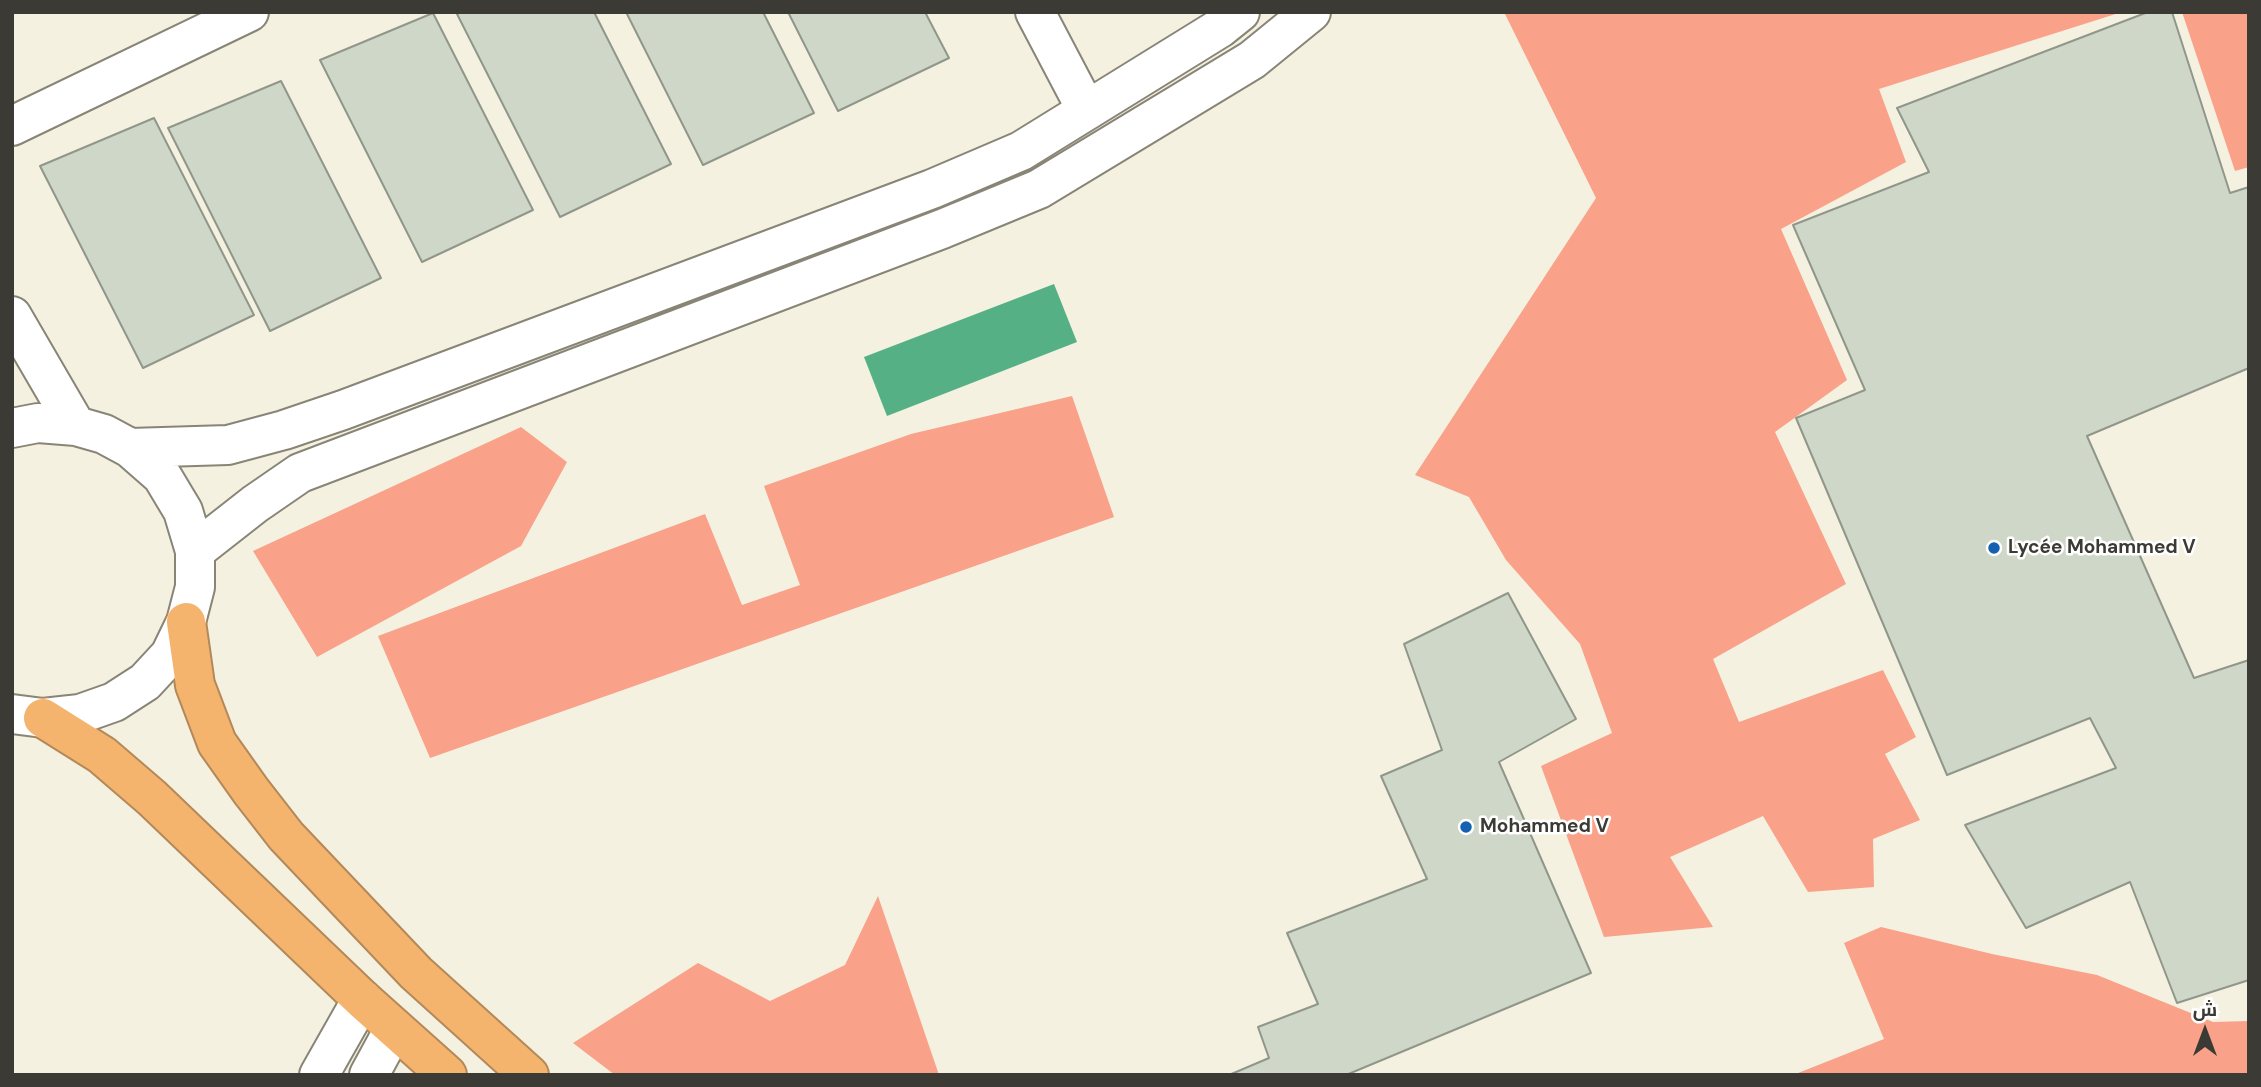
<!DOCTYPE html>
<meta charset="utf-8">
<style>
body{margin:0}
#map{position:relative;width:2261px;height:1087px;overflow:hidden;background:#f4f1e1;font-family:"DM Sans",Cairo,sans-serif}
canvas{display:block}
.frame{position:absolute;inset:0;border:14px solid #3b3a34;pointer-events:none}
.north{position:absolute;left:2170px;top:996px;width:70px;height:70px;-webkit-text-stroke:5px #fff;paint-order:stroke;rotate:0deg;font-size:19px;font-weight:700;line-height:28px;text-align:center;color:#3b3a34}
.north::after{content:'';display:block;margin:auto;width:24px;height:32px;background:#3b3a34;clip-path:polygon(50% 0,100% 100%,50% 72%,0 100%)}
</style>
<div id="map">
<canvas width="2261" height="1087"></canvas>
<div class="frame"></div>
<div class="north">ش</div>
</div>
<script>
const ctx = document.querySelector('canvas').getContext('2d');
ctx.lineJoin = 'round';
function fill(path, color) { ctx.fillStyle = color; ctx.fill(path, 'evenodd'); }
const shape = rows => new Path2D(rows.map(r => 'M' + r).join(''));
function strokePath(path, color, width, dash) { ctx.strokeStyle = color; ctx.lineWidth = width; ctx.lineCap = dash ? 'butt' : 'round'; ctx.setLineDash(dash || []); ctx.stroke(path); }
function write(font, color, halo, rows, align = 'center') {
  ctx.font = font + ' "DM Sans",sans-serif'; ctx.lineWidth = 5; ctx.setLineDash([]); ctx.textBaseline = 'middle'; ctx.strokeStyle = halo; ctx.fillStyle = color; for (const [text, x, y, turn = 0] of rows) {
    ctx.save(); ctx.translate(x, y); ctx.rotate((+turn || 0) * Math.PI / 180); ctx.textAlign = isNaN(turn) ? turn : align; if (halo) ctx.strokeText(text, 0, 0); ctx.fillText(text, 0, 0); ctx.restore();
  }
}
const forest = shape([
 [1504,12,2122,12,1879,89,1906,162,1781,229,1847,380,1775,432,1846,584,1713,659,1739,722,1883,670,1916,737,1885,754,1920,820,1873,839,1874,887,1808,892,1763,816,1670,857,1713,927,1604,937,1541,766,1612,733,1580,644,1506,560,1469,497,1415,475,1596,198],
 [2182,12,2249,12,2249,167,2235,171],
 [1072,396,1114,517,430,758,378,636,705,514,742,605,800,585,764,486,911,434],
 [521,427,567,462,521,546,317,657,253,551],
 [878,896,939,1075,615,1075,573,1043,698,963,770,1001,845,965],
 [1881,927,1992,954,2097,975,2213,1022,2249,1021,2249,1075,1793,1075,1884,1039,1844,943]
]);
const water = shape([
 [1054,284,1077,342,887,416,864,357]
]);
const building = shape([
 [461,12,594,12,671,164,560,217,457,14,461,12],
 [626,12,763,12,814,113,703,165,626,12],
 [788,12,925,12,949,58,838,111,788,12],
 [2148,12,2172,12,2230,193,2249,187,2249,368,2087,436,2194,678,2249,660,2249,980,2177,1003,2130,882,2026,928,1965,825,2116,768,2090,718,1947,775,1796,418,1865,390,1793,225,1929,172,1897,108,2148,12],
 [433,13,533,210,422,262,320,60,433,13],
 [281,81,381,278,270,331,168,128,281,81],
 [154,118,254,315,143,368,40,166,154,118],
 [1508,593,1576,719,1499,762,1591,973,1346,1075,1229,1075,1269,1058,1258,1027,1318,1004,1287,933,1427,879,1381,776,1442,750,1404,644,1508,593]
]);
const minor = shape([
 [1035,12,1086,109],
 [12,126,249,12],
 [12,316,76,426],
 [12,428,38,423,76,426,104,434,130,448,162,476,183,511,195,551,195,587,186,622,170,655,145,682,114,702,80,714,43,718,12,714],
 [130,448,228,445,284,430,343,410,932,189,1021,151,1220,28,1240,12],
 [195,551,255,504,300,473,942,229,1039,189,1252,60,1311,12],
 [319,1075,362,999],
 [369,1075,394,1029]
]);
const highway = shape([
 [186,622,195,685,217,743,251,791,286,836,416,973,529,1075],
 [43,718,102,755,152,798,362,999,447,1075]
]);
const markers = [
 [1994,548,7,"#1560b0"],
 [1466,827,7,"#1560b0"]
];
const poiNames = [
 ["Lycée Mohammed V",2008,548],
 ["Mohammed V",1480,827]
];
fill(forest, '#f9a189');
fill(water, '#55b185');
fill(building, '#cfd7c8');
strokePath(building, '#90978a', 2);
strokePath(minor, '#888577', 42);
strokePath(highway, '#b4895a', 42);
strokePath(minor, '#fff', 38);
strokePath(highway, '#f5b46e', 38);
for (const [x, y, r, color] of markers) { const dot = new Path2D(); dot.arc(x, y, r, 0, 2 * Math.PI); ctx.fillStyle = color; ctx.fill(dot); strokePath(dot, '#fff', 2.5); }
write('bold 19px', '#3b3a34', '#fff', poiNames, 'left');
</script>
